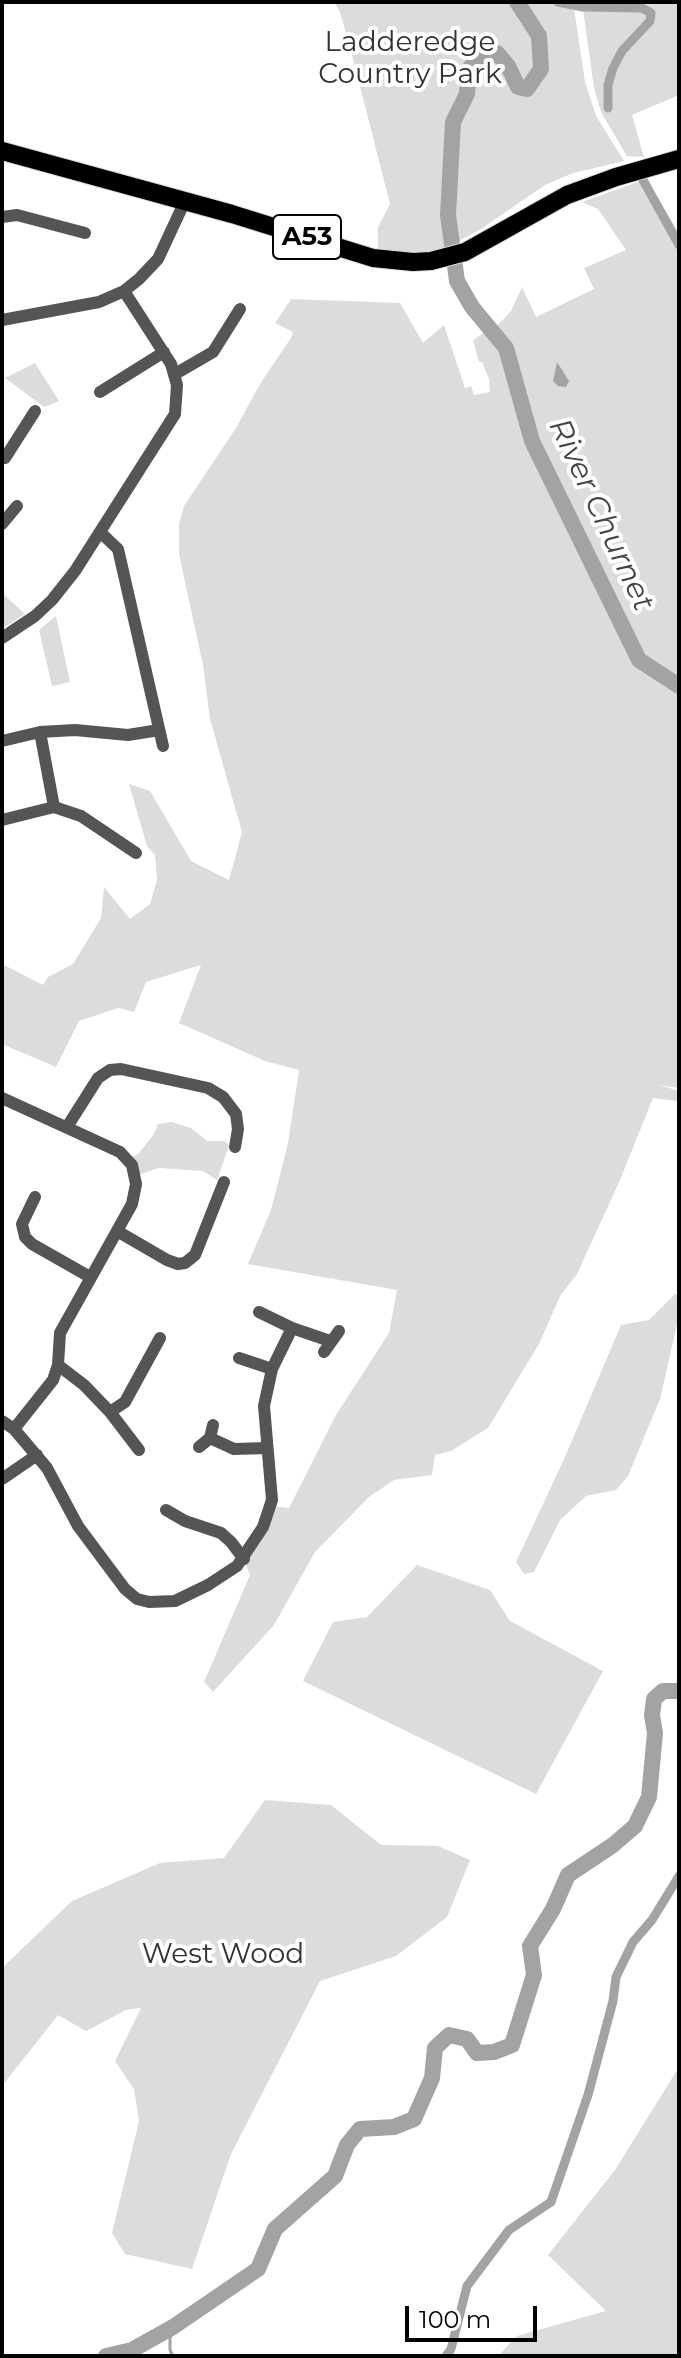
<!DOCTYPE html>
<style>
body{margin:0}
#map{position:relative;width:681px;height:2358px;overflow:hidden;background:#fff;font-family:Montserrat,sans-serif}
canvas{display:block}
.frame{position:absolute;inset:0;border:4px solid #000;pointer-events:none}
.scale{position:absolute;left:405px;top:2306px;width:132px;height:36px;box-sizing:border-box;border:4px solid #000;border-top:0;padding-left:10px;font-size:24px;line-height:28px;white-space:nowrap;color:#000;-webkit-text-stroke:6px #fff;paint-order:stroke}
</style>
<div id="map">
<canvas width="681" height="2358"></canvas>
<div class="frame"></div>
<div class="scale">100 m</div>
</div>
<script>
const ctx = document.querySelector('canvas').getContext('2d');
ctx.lineJoin = 'round';
function fill(path, color) { ctx.fillStyle = color; ctx.fill(path, 'evenodd'); }
const shape = rows => new Path2D(rows.map(r => 'M' + r).join(''));
function strokePath(path, color, width, dash) { ctx.strokeStyle = color; ctx.lineWidth = width; ctx.lineCap = dash ? 'butt' : 'round'; ctx.setLineDash(dash || []); ctx.stroke(path); }
function write(font, color, halo, rows, align = 'center') {
  ctx.font = font + ' Montserrat,sans-serif'; ctx.lineWidth = 8; ctx.setLineDash([]); ctx.textBaseline = 'middle'; ctx.strokeStyle = halo; ctx.fillStyle = color; for (const [text, x, y, turn = 0] of rows) {
    ctx.save(); ctx.translate(x, y); ctx.rotate((+turn || 0) * Math.PI / 180); ctx.textAlign = isNaN(turn) ? turn : align; if (halo) ctx.strokeText(text, 0, 0); ctx.fillText(text, 0, 0); ctx.restore();
  }
}
const green = shape([
 [334,2,573,2,585,82,596,116,624,161,573,173,545,185,481,229,446,248,412,255,378,249,378,227,390,204,352,55,340,12],
 [582,2,679,2,679,95,632,115,644,157,627,156,601,112,594,88],
 [646,179,679,233,679,1088,659,1085,679,1091,679,1104,676,1101,653,1098,620,1180,577,1274,560,1296,539,1344,488,1428,451,1451,435,1455,432,1475,394,1480,369,1497,315,1552,274,1625,213,1692,204,1682,250,1575,244,1559,271,1506,289,1508,336,1415,389,1333,397,1290,248,1264,271,1210,288,1143,299,1070,265,1061,179,1023,201,965,146,982,134,1012,118,1008,79,1021,56,1067,2,1044,2,964,43,985,48,977,73,964,101,918,104,887,130,919,150,904,157,880,155,855,147,846,129,784,150,791,191,861,229,880,242,832,210,719,203,665,179,554,179,524,184,506,236,428,260,384,291,338,293,332,275,323,291,299,400,303,423,343,444,325,465,388,471,386,474,395,490,392,489,379,482,362,479,362,473,340,499,324,511,311,522,287,536,317,594,289,584,268,626,250,598,209,582,202],
 [35,363,59,401,44,407,5,378],
 [2,593,25,614,2,629],
 [56,616,70,682,52,686,39,630],
 [172,1122,191,1128,207,1141,225,1141,229,1146,217,1180,203,1171,159,1168,135,1176,129,1160,139,1153,154,1134,158,1124],
 [675,1294,679,1296,679,1316,660,1399,628,1476,616,1490,586,1496,560,1520,534,1572,524,1574,516,1562,565,1457,621,1325,649,1320],
 [417,1565,490,1590,510,1621,603,1671,536,1794,303,1681,333,1622,367,1617],
 [265,1800,331,1805,381,1845,438,1846,470,1860,447,1917,396,1956,320,1981,231,2154,192,2269,125,2254,112,2233,139,2121,134,2089,115,2061,141,2008,126,2010,86,2031,58,2015,2,2086,2,1968,72,1901,160,1863,224,1858],
 [679,2067,679,2356,498,2356,517,2336,606,2311,548,2255,615,2170]
]);
const water = shape([
 [557,362,569,381,566,387,558,386,553,381]
]);
const stream = shape([
 [173,2327,170,2338,170,2350,173,2356]
]);
const canal = shape([
 [558,2,583,7,642,8,651,13,650,21,622,51,613,68,608,85,608,108],
 [643,180,679,245],
 [446,2356,451,2349,467,2286,509,2230,551,2202,588,2095,613,2001,616,1977,633,1942,652,1920,679,1876]
]);
const river = shape([
 [517,2,539,36,541,69,527,89,518,87,508,66,497,53,484,52,469,69,467,94,453,122,448,215,457,281,472,307,506,348,532,441,639,660,679,686],
 [106,2356,132,2350,173,2327,258,2269,275,2229,335,2176,347,2145,360,2129,394,2127,414,2119,432,2078,435,2048,449,2035,467,2039,477,2053,494,2052,512,2045,534,1975,530,1946,553,1909,568,1875,613,1845,635,1826,649,1797,655,1733,652,1715,654,1699,663,1691,679,1691]
]);
const minor = shape([
 [2,217,17,215,85,233],
 [2,320,99,302,124,291,139,279,158,259,185,201],
 [175,374,213,352,240,309],
 [100,392,164,352],
 [2,456,5,458,35,411],
 [2,524,17,506],
 [101,533,118,549,163,746],
 [2,638,35,616,52,600,75,571,175,414,177,385,171,364,124,291],
 [40,732,54,807],
 [2,741,40,732,75,730,128,735,159,730],
 [2,820,54,807,81,816,136,853],
 [2,1098,120,1152,132,1165,136,1184,132,1204,60,1333,58,1365,53,1380,14,1429],
 [67,1127,98,1078,110,1070,121,1069,208,1088,223,1097,236,1114,238,1129,235,1147],
 [35,1197,22,1224,25,1237,32,1244,90,1277],
 [117,1231,167,1260,178,1264,185,1263,195,1255,224,1182],
 [259,1312,292,1328,330,1341],
 [324,1352,339,1331],
 [239,1358,272,1369],
 [58,1365,84,1385,110,1412,139,1450],
 [110,1412,125,1402,160,1338],
 [2,1421,14,1429,47,1468,78,1526,125,1589,137,1599,149,1602,175,1601,208,1585,237,1566,263,1527,272,1500,264,1406,272,1369,292,1328],
 [210,1438,234,1449,267,1448],
 [199,1447,210,1438,213,1425],
 [2,1479,37,1455],
 [166,1510,185,1521,221,1533,231,1542,244,1559]
]);
const highway = shape([
 [2,151,232,214,373,258,413,262,431,261,465,252,567,195,616,177,679,159]
]);
const shields = [
 [307,237,68]
];
const shieldNames = [
 ["A53",307,237]
];
const parkNames = [
 ["Ladderedge",410,43],
 ["Country Park",410,75],
 ["West Wood",223,1955]
];
const waterNames = [
 ["River Churnet",601,515,65]
];
fill(green, '#dcdcdc');
fill(water, '#a3a3a3');
strokePath(stream, '#a3a3a3', 3);
strokePath(canal, '#a3a3a3', 9);
strokePath(river, '#a3a3a3', 16);
strokePath(highway, '#dbdbdb', 20);
strokePath(minor, '#555', 12);
strokePath(highway, '#000', 18);
for (const [x, y, w] of shields) { const box = new Path2D(); box.roundRect(x - w / 2, y - 22, w, 44, 6); ctx.fillStyle = '#fff'; ctx.fill(box); strokePath(box, '#000', 2); }
write('bold 26px', '#000', null, shieldNames);
write('28px', '#333', '#fff', parkNames);
write('italic 30px', '#444', '#fff', waterNames);
</script>
